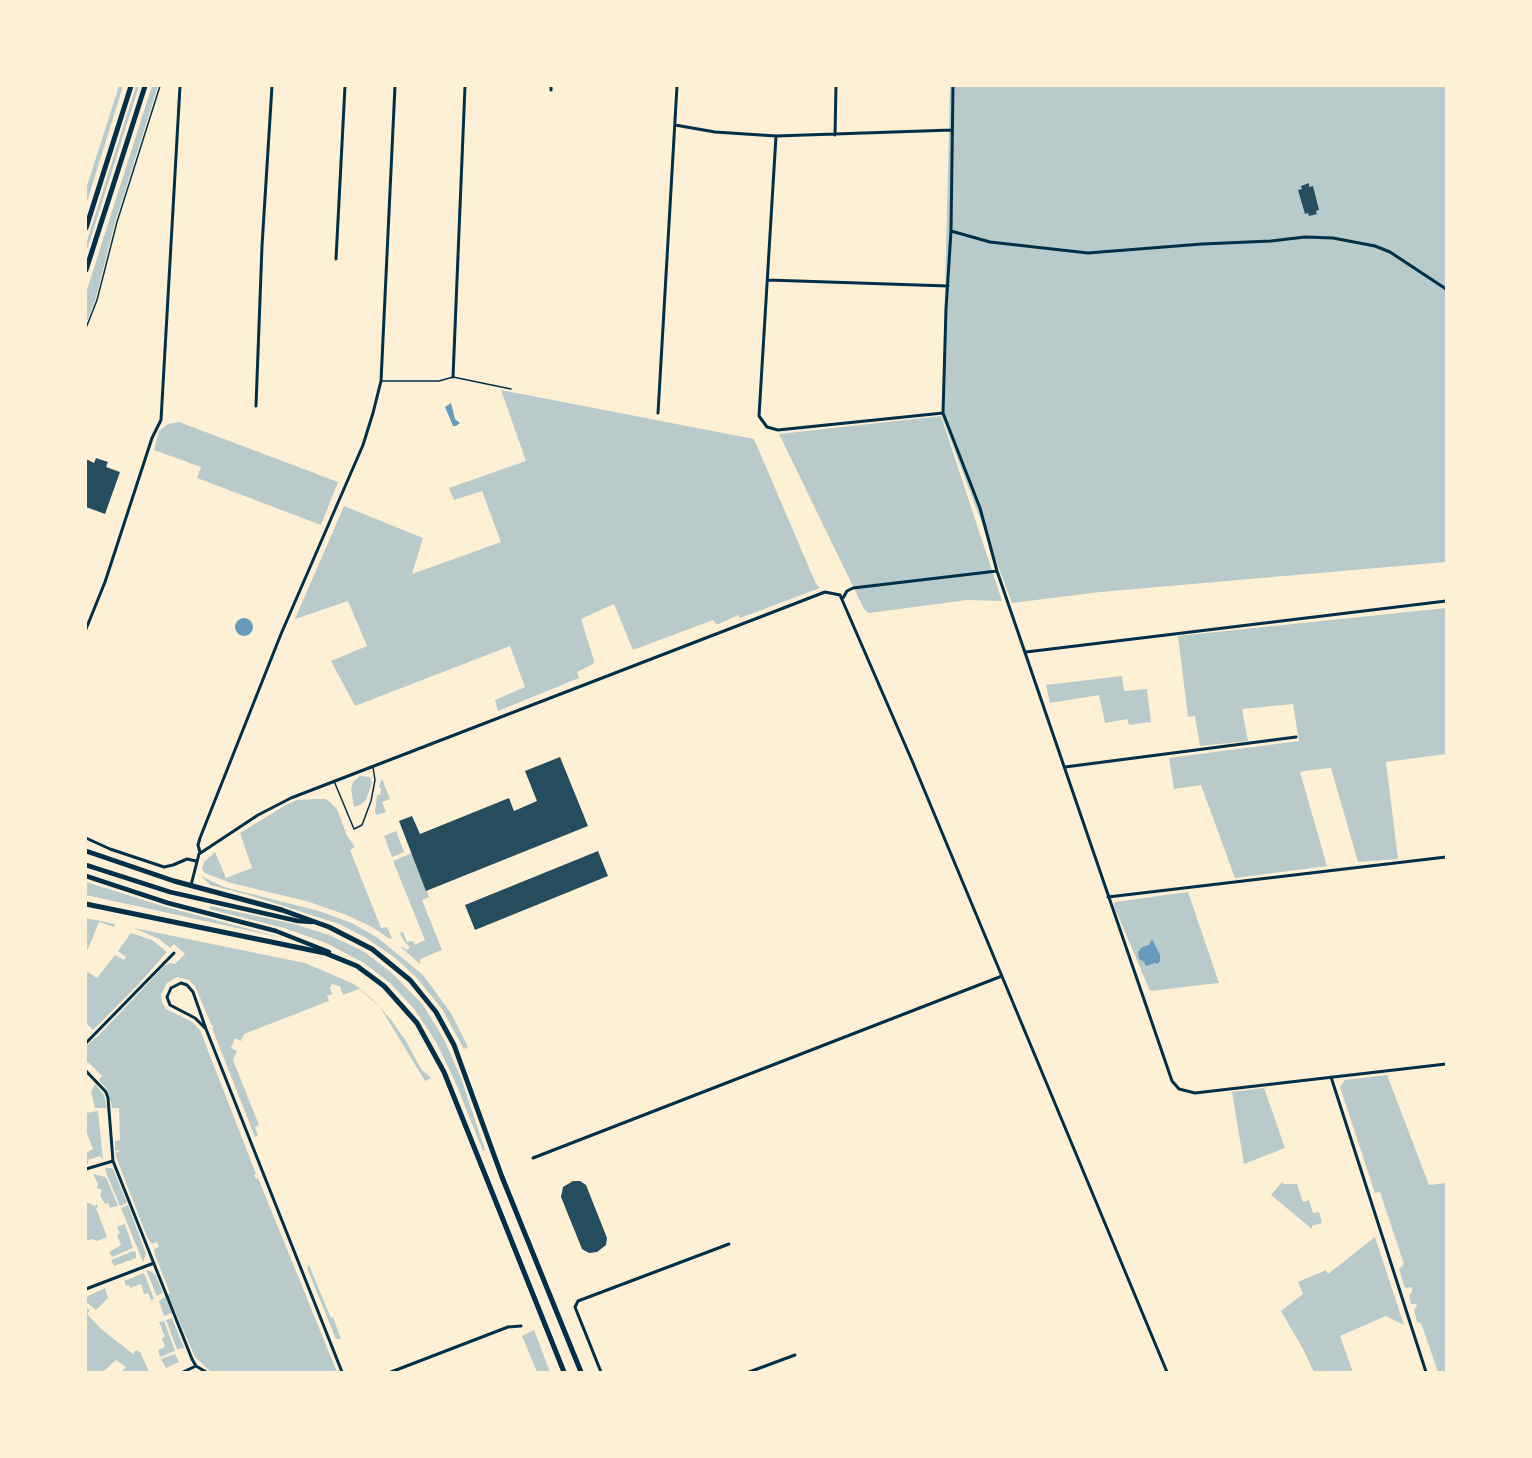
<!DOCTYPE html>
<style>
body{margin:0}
#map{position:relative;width:1532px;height:1458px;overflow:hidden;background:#fdf0d5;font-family:"DejaVu Sans",sans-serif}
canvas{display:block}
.frame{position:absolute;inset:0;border:87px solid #fdf0d5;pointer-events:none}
</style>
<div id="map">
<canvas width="1532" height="1458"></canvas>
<div class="frame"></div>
</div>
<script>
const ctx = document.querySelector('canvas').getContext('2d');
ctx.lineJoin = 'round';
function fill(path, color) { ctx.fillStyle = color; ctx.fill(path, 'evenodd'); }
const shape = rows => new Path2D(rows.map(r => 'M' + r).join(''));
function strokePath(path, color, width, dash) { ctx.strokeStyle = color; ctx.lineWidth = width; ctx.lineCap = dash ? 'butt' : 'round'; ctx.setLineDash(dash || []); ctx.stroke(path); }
const green = shape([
 [119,86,123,86,86,205,86,189],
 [136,86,139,86,86,253,86,244],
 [152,86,158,86,114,226,95,301,86,323,86,293],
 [950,86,1446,86,1446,562,1100,592,1012,603,942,417],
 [501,390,754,439,816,584,820,588,740,618,738,615,719,624,716,624,713,620,633,650,614,604,581,619,594,661,593,664,577,672,579,678,498,711,495,700,525,687,510,646,355,706,331,661,367,646,348,601,295,619,344,506,423,538,412,574,501,542,482,491,454,500,449,488,526,461],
 [941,416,1002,601,967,600,869,613,864,609,779,434],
 [179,422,338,482,321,525,197,478,201,467,154,450,159,431,168,424],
 [1446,608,1446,754,1386,762,1398,859,1358,862,1331,768,1304,771,1300,772,1327,866,1235,878,1201,785,1174,789,1169,758,1299,741,1293,704,1242,709,1248,741,1200,746,1195,716,1188,717,1178,636],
 [1122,676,1124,691,1147,689,1151,722,1129,725,1127,719,1105,723,1099,695,1050,703,1046,685],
 [360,776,370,777,372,783,366,800,360,805,354,807,351,789,353,782],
 [382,779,390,799,382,802,386,812,376,815,375,812,377,795,380,795,381,789,379,786],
 [316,799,326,799,337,809,347,836,355,847,350,850,381,928,387,927,392,938,390,939,372,927,347,915,306,901,231,883,205,873,202,869,204,862,215,852,226,878,252,868,240,833,286,805,297,800],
 [396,831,404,852,392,857,384,836],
 [412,853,429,897,422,900,442,950,420,959,420,964,402,948,401,946,407,950,410,947,404,941,400,933,403,932,407,942,413,941,415,945,425,940,393,861],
 [201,876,224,887,319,911,352,923,378,938,423,975,451,1013,468,1047,464,1049,442,1009,415,976,394,957,366,938,339,924,249,895,210,885],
 [86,882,166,907,283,938,86,895],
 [1188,892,1219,983,1150,991,1114,906,1115,902],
 [210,906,294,924,329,935,363,951,392,973,423,1005,444,1039,461,1078,485,1150,483,1151,454,1079,436,1042,415,1010,391,984,364,963,326,943,284,928,209,909],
 [86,918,115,924,114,927,99,922,86,954],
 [134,928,305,963,354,984,372,999,380,1007,391,1020,406,1041,421,1069,431,1078,425,1081,380,1007,359,989,343,995,340,986,332,984,330,988,332,994,327,996,329,1001,244,1034,241,1041,235,1038,231,1048,237,1051,233,1060,259,1125,255,1127,258,1136,255,1137,212,1028,214,1027,211,1024,195,986,189,980,177,977,167,983,161,995,162,1002,166,1009,192,1022,200,1030,256,1174,254,1175,256,1179,258,1178,337,1372,211,1372,195,1357,168,1295,170,1293,155,1255,154,1249,159,1247,157,1242,152,1244,148,1239,116,1157,115,1153,122,1150,115,1151,115,1141,120,1140,119,1108,112,1108,108,1091,99,1080,102,1076,88,1062,86,1064,86,1046,99,1035,164,966,170,963,175,964,185,954,174,944,170,948,159,939],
 [131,933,152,940,167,952,136,987,93,1030,86,1023,86,971,97,978,115,955,124,960,126,957,118,951],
 [1387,1075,1429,1185,1446,1183,1446,1372,1438,1372,1421,1323,1417,1322,1414,1310,1417,1306,1416,1304,1411,1304,1409,1295,1412,1292,1412,1287,1405,1288,1399,1269,1404,1264,1380,1192,1375,1193,1340,1087,1345,1080],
 [95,1084,104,1095,107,1108,95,1108,91,1092],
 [1264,1088,1285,1148,1244,1164,1232,1092],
 [98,1111,103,1160,100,1156,88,1160,88,1166,86,1161,86,1153,93,1149,86,1131,86,1113],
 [105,1168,112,1168,114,1171,127,1203,120,1206,107,1175],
 [93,1174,106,1177,118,1206,110,1208,108,1203,105,1204,100,1195,102,1190,97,1188,98,1184],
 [1282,1182,1284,1184,1297,1184,1303,1202,1309,1200,1313,1213,1319,1212,1322,1223,1312,1226,1312,1229,1271,1195],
 [86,1202,95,1206,97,1204,98,1207,96,1208,107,1237,97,1241,92,1239,86,1241],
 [128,1205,146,1254,143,1262,121,1208],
 [125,1224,133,1248,112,1257,109,1252,121,1245,117,1235,120,1233,117,1227],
 [1375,1237,1404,1325,1386,1316,1340,1336,1353,1372,1314,1372,1303,1349,1281,1311,1303,1294,1298,1282,1326,1270,1328,1274],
 [133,1251,136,1252,136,1258,114,1266,111,1260],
 [309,1265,331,1318,333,1317,341,1339,336,1339,307,1268],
 [146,1270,152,1272,156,1276,163,1293,157,1296],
 [144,1273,154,1299,151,1300,148,1293,144,1294,141,1284,130,1288,129,1285,126,1286,124,1281],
 [105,1288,108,1298,96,1310,86,1302,86,1297],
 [165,1297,172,1313,164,1316,159,1301],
 [86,1307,90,1310,87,1314,101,1329,133,1354,136,1350,140,1352,149,1372,121,1372,126,1367,116,1360,103,1372,86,1372],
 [172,1318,184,1348,177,1349,166,1320],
 [164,1321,175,1351,160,1357,158,1350,165,1347,162,1338,165,1337,159,1322],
 [534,1330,550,1372,537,1372,522,1336],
 [175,1354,179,1362,166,1368,161,1359]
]);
const water = shape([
 [451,403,455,419,460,423,456,426,453,426,445,407],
 '235 627a9 9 0 1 1 18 0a9 9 0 1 1-18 0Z',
 [1152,939,1160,955,1160,961,1157,964,1155,963,1146,966,1144,962,1139,959,1138,952,1142,947,1149,945]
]);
const building = shape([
 [1309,183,1309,187,1313,186,1319,210,1316,211,1317,214,1309,216,1308,213,1305,214,1298,190,1302,189,1301,186],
 [96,458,108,462,106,467,120,472,105,514,86,507,86,459,94,463],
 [560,757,588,826,426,891,399,821,412,816,420,834,509,798,514,811,537,801,525,771],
 [598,851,608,876,475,930,465,905],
 [573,1181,580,1181,586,1185,607,1238,606,1245,597,1252,589,1253,582,1249,561,1197,563,1187]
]);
const service = shape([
 [86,328,97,300,117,222,160,86],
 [381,381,439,381,453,377,511,389],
 [334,781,354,829,362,825,371,801,375,780,373,767]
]);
const minor = shape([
 [953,86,951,231,946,309,943,413,980,508,997,571,1172,1081,1179,1089,1195,1093,1446,1064],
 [551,90,551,86],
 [675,125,715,132,776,136,952,130],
 [835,135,836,86],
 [776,136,759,416,767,427,778,430,943,413],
 [951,231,990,242,1088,253,1202,244,1271,241,1305,237,1333,238,1375,246,1390,252,1446,289],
 [336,259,345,86],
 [768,280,948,286],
 [453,377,465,86],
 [256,406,262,246,272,86],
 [658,413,677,86],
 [843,598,847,591,853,588,997,571],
 [86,629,105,582,152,438,161,420,180,86],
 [1026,652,1446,601],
 [1065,767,1296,737],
 [86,838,110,849,164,867,173,865,187,859,196,861],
 [200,852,198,845,200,838,281,634,363,445,373,413,381,381,395,86],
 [191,885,199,854,258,815,291,798,825,592,840,595,913,763,1167,1372],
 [1108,897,1446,857],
 [206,1029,195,1018,170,1005,167,997,171,988,181,983,187,985,193,992,206,1029,342,1372],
 [86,1043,174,953],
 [86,1071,106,1092,108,1098,113,1161,192,1359,196,1366,206,1372],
 [1331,1077,1426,1372],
 [533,1158,1002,976],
 [86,1169,113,1161],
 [86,1289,154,1263],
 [183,1372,196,1366],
 [391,1372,508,1327,521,1326],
 [601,1372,575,1307,578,1301,729,1244],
 [749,1372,795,1355]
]);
const secondary = shape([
 [86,865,170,892,298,921,312,922],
 [86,876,168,903,276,931,329,952]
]);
const primary = shape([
 [86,228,131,86],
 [86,270,145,86],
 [86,851,174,881,282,910,329,927,372,949,410,980,436,1012,454,1045,502,1177,581,1372],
 [86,904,325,953,357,966,384,986,417,1023,444,1072,564,1372]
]);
fill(green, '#b9caca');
fill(water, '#669bbc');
fill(building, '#264d5e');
strokePath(service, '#003049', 1.5);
strokePath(minor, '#003049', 3);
strokePath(secondary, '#003049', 4.5);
strokePath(primary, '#003049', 5);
</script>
